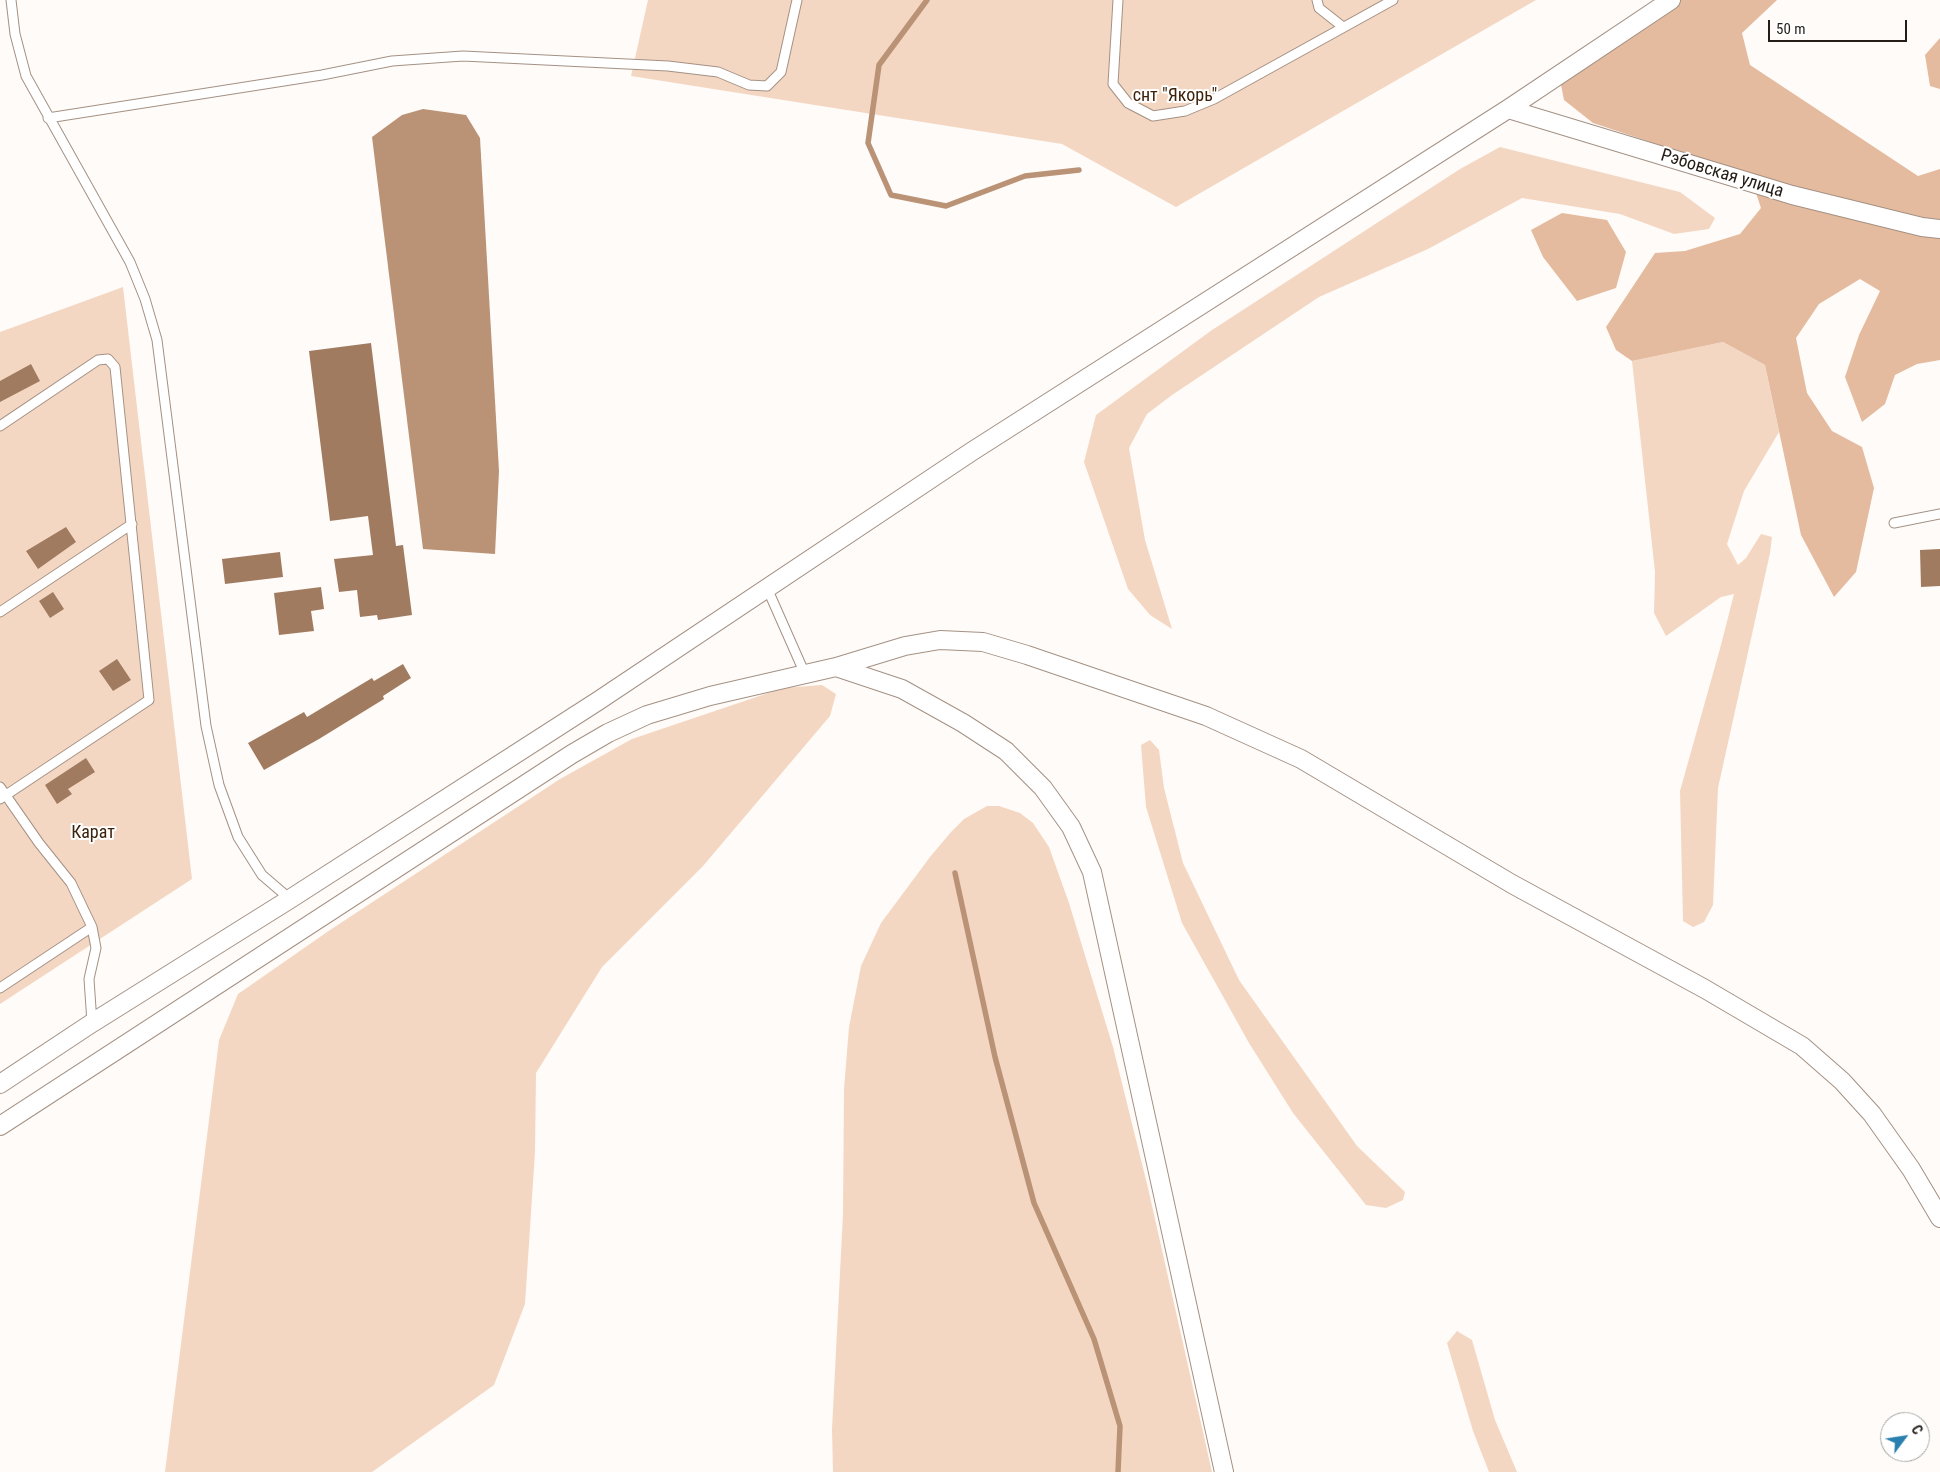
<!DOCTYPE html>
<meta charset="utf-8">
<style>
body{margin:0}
#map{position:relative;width:1940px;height:1472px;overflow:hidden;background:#fffbf8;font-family:"Roboto Condensed",sans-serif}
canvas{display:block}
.north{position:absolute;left:1880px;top:1412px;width:50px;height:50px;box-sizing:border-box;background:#fff;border:1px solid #a7a5a2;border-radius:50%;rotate:59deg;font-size:14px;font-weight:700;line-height:20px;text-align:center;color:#241d17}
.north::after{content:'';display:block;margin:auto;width:18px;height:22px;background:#2980af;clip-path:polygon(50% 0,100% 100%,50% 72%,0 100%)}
.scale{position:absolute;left:1768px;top:20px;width:139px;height:22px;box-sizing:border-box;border:2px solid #241d17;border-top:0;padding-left:6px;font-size:15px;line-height:18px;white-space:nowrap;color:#241d17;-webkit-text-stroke:4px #fff;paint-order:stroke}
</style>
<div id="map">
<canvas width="1940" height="1472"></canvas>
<div class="north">С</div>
<div class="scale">50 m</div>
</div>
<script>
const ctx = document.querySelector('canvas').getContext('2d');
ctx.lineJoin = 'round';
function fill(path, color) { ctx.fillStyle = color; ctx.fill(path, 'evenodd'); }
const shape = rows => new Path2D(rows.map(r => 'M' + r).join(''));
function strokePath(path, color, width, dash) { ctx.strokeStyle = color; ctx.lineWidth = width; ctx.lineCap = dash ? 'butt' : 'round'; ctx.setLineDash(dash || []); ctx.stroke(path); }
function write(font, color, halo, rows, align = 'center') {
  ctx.font = font + ' "Roboto Condensed",sans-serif'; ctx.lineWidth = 4; ctx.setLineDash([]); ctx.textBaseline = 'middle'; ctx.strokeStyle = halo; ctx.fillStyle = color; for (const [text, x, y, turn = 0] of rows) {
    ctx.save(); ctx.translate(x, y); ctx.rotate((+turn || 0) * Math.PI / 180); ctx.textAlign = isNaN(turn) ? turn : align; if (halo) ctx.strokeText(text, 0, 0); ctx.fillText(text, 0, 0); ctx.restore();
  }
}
const green = shape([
 [648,0,1536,0,1176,207,1062,144,631,76],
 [1500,147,1680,192,1715,218,1709,229,1674,234,1620,214,1522,198,1428,249,1319,297,1172,395,1147,414,1129,448,1145,540,1172,629,1150,615,1128,589,1084,462,1096,415,1212,330,1460,169],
 [123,287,192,879,0,1004,0,332],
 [1723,342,1765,365,1779,432,1744,491,1727,544,1738,565,1746,558,1761,534,1772,537,1770,553,1718,788,1713,905,1704,922,1693,927,1683,921,1680,791,1721,645,1734,594,1721,597,1666,636,1654,613,1655,572,1632,361],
 [822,685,836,694,830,716,703,866,602,967,536,1073,535,1152,525,1304,494,1385,372,1472,165,1472,219,1040,238,994,330,930,560,779,632,739,783,688],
 [1150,740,1159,750,1164,788,1183,863,1239,980,1357,1146,1405,1192,1403,1200,1386,1208,1366,1205,1293,1113,1249,1043,1182,923,1146,807,1141,745],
 [987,806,999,806,1020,813,1033,823,1049,847,1069,903,1113,1047,1148,1188,1212,1472,833,1472,832,1429,843,1214,844,1089,849,1027,861,966,881,923,930,857,951,832,964,819],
 [1457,1331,1472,1340,1495,1420,1517,1472,1489,1472,1473,1431,1447,1343]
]);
const forest = shape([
 [1681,0,1777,0,1742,33,1750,65,1918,176,1940,169,1940,360,1917,364,1895,375,1885,404,1862,422,1845,377,1859,335,1880,291,1860,279,1819,304,1796,338,1807,393,1832,431,1862,447,1874,488,1856,572,1834,597,1801,535,1765,365,1723,342,1632,361,1616,350,1606,327,1655,253,1685,251,1740,234,1761,208,1750,175,1593,123,1564,100,1560,80],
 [1940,38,1940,89,1930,86,1925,55],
 [1562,213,1607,220,1626,252,1616,288,1577,301,1543,257,1531,230]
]);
const water = shape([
 [423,109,466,115,480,138,499,471,495,554,423,549,372,137,402,115]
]);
const stream = shape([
 [927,0,879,65,868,143,891,195,946,206,1025,176,1079,170],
 [955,873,995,1057,1034,1203,1094,1339,1120,1426,1118,1472]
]);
const building = shape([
 [371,343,396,546,403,545,412,615,378,620,377,615,360,617,357,590,339,592,334,559,373,555,368,516,330,521,309,351],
 [31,364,40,381,0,402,0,381],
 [66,527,76,542,38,569,26,551],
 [1940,549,1940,586,1921,587,1920,550],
 [280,552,283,577,225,584,222,559],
 [321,587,324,609,311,611,314,631,279,635,274,593],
 [53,592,64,609,50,618,39,601],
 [117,659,131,680,113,691,99,671],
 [403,664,411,678,383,696,384,699,319,739,264,770,248,743,304,712,307,717,372,678,374,681],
 [86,758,95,772,68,789,72,794,57,804,45,785]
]);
const lane = shape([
 [11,0,15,34,26,76,130,262,145,299,157,340,206,726,219,785,238,837,262,875,290,899],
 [1118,0,1113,84,1128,103,1153,116,1185,111,1214,99,1393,0],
 [1317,0,1319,8,1343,27],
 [48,118,322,75,392,61,463,56,668,66,718,72,749,85,767,86,781,72,797,0],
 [0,426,98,360,108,359,115,367,149,700,0,799],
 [1894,523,1940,514],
 [767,588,805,674],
 [0,612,132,524],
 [0,787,39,843,71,883,92,927,96,948,89,979,92,1023],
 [0,988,92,927]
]);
const street = shape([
 [1508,109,1792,195,1922,227,1940,229],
 [836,667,902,689,963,723,1006,751,1043,788,1071,827,1092,872,1224,1472],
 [0,1084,92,1023,290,899,598,701,971,452,1508,109,1671,0],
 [0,1126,572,754,608,733,647,715,710,696,836,667,905,646,940,640,983,642,1027,655,1206,716,1301,759,1512,884,1705,989,1802,1046,1842,1081,1872,1114,1911,1169,1940,1218]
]);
const parkNames = [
 ["снт \"Якорь\"",1175,96],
 ["Карат",93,833]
];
const streetNames = [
 ["Рэбовская улица",1722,174,17]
];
fill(green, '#f4d7c2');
fill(forest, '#e4bb9e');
fill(water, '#ba9377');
strokePath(stream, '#ba9377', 5.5);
fill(building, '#a07b60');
strokePath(lane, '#a49184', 11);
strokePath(street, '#a49184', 20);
strokePath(lane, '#fff', 9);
strokePath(street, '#fff', 18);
write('18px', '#3d210b', '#fff', parkNames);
write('18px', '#241d17', '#fff', streetNames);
</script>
